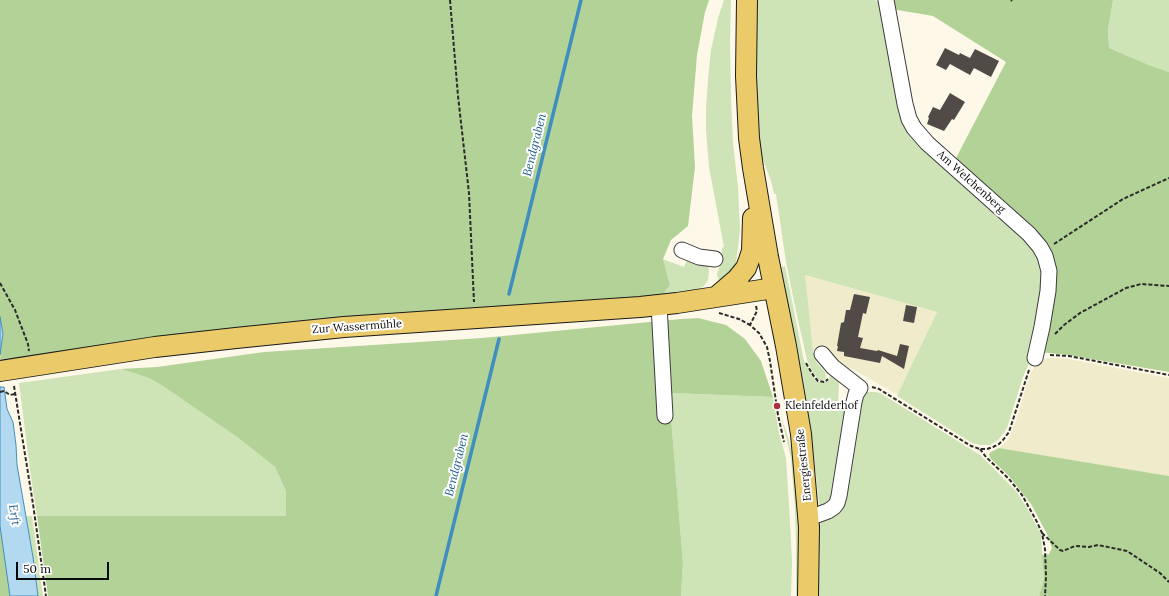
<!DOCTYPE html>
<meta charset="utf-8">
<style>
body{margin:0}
#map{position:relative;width:1169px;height:596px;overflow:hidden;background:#fdf8e8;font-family:Lora,serif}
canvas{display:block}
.scale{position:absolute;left:16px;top:562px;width:93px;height:18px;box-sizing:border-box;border:2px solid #090909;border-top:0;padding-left:5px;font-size:12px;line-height:14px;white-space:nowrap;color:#090909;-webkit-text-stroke:3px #fff;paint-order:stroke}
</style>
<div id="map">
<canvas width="1169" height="596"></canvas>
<div class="scale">50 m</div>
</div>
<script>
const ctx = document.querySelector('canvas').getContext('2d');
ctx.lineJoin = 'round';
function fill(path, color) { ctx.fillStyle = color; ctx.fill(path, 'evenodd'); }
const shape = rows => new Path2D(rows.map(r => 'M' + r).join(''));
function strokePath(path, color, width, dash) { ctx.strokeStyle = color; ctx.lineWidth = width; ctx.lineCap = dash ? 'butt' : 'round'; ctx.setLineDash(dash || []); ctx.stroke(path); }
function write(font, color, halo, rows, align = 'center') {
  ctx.font = font + ' Lora,serif'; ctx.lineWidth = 4; ctx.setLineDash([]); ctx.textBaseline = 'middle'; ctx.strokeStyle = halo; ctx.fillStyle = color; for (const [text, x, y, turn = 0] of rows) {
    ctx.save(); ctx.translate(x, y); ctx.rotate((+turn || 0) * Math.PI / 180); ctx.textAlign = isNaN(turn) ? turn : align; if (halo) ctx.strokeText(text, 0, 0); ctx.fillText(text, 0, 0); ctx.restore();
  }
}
const farmland = shape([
 [804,275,937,312,898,395,854,370,813,351],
 [1048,358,1063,358,1169,378,1169,476,999,448,1005,443,1009,437,1015,423,1027,384,1031,373,1035,366,1042,360]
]);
const green = shape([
 [724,0,731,0,730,43,731,98,733,143,738,187,740,230,736,263,740,269,720,285,717,274,720,265,722,264,722,248,724,247,709,167,706,130,706,109,708,79,711,50,718,18],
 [755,0,874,0,883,3,903,109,1039,252,1045,277,1031,359,1023,377,1007,428,1003,434,998,440,990,445,981,445,972,443,897,396,937,312,805,275,813,351,817,363,825,372,826,379,823,380,819,380,812,371,807,360,796,311,786,262,776,194,774,194,771,181,760,151,756,111],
 [1113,0,1169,0,1169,72,1149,65,1109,48,1108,30],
 [689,256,708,264,709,271,708,280,704,286,688,293,660,298,670,285,663,259,684,267],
 [785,266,804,361,811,374,818,382,826,382,829,380,830,375,839,382,838,405,847,414,834,500,823,507,819,504,812,438,805,394,781,267],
 [121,369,149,378,163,386,237,437,275,467,286,491,286,516,37,516,30,470,19,383],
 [864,392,875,392,880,393,980,455,1016,491,1026,506,1041,534,1044,579,1039,596,817,596,819,565,819,526,825,518,856,405],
 [669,393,773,397,779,433,786,458,790,521,792,562,791,596,681,596,683,563],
 [781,416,788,437,794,462,798,525,799,562,798,596,796,596,796,545,795,510,791,458],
 [26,516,32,516,43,596,38,596,33,557]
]);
const forest = shape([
 [0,0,709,0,705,12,697,55,692,116,695,167,688,226,671,240,663,259,670,285,660,298,58,355,0,359,3,334,0,317],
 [890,0,1113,0,1108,30,1109,48,1149,65,1169,72,1169,372,1068,355,1039,352,1053,290,1055,263,1048,244,1031,225,954,162,1006,62,933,16,892,9],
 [698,318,726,325,745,339,761,361,773,397,669,393,683,563,681,596,48,596,37,516,286,516,286,491,275,467,237,437,163,386,149,378,121,369,157,367,264,352,482,338,681,319],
 [999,448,1169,476,1169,596,1039,596,1044,579,1042,555,1049,554,1052,548,1047,534,1031,504,1009,476,990,458,989,454,991,452],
 [0,526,3,541,10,596,0,596]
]);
const water = shape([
 [0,317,3,334,0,355,0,317],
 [0,387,4,387,7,409,13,422,16,445,17,465,33,557,38,596,10,596,0,526,0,387]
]);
const stream = shape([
 [509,294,581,0],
 [436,596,499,339]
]);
const building = shape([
 [945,48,959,55,960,53,970,58,975,49,999,61,991,77,974,68,970,75,950,64,946,70,936,65],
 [950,93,965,102,954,120,952,119,944,131,927,124,929,118,928,117,933,107,940,110],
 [854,294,870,297,866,314,863,313,858,337,863,338,860,348,877,351,878,350,897,356,900,344,909,346,904,369,882,356,880,363,844,356,844,352,837,351,838,346,837,346,841,323,844,322,846,310,850,310],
 [906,305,917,307,914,323,903,321]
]);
const path = shape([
 [450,0,458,96,469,193,474,302],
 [1011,0,1012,1],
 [1054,244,1123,199,1169,178],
 [0,283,15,310,28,344,29,351],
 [756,306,757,311,750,325,759,333,767,347,770,361,778,415,784,442],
 [719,313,739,319,750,325],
 [1055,334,1064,325,1080,313,1126,288,1141,284,1169,286],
 [1050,355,1069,356,1169,375],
 [806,363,813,375,818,381,825,382,828,379],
 [14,386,33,504,46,596],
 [872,387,879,389,971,446,980,449,987,449,993,447,999,444,1003,440,1009,432,1029,370],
 [0,392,4,391,10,395,15,394],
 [980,449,986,457,1009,479,1022,495,1037,522,1042,533,1045,549,1046,576,1045,596],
 [1042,533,1060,550,1063,551,1075,546,1089,547,1098,545,1127,551,1160,573,1169,582]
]);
const minor = shape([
 [886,0,905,104,909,119,914,128,927,143,1029,234,1040,247,1045,256,1049,271,1048,291,1042,327,1035,358],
 [682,250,699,257,715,259],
 [659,305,665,416],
 [809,518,828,511,834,507,837,503,839,496,854,402,856,394,860,388,833,367,822,354]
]);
const major = shape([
 [747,0,746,76,749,138,753,168,768,257,786,346,801,434,809,527,808,596],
 [716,297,737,279,746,268,749,260,752,251,753,218],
 [0,371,155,347,236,338,344,327,640,307,677,303,774,288]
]);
const markers = [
 [777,406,4,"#ab3038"]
];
const streetNames = [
 ["Am Welchenberg",971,182,42],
 ["Zur Wassermühle",357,327,-4],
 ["Energiestraße",804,465,-96]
];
const poiNames = [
 ["Kleinfelderhof",785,406]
];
const waterNames = [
 ["Bendgraben",535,145,-76],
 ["Bendgraben",457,465,-76],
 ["Erft",14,515,81]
];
fill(farmland, '#f0eccb');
fill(green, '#cee3b6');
fill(forest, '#b2d297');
fill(water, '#b2d9ef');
strokePath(water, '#408ebf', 1);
strokePath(stream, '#408ebf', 3.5);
fill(building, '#514b47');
strokePath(minor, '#3c3c3c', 17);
strokePath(major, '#1a1a1a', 22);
strokePath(path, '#2b2b2b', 2, [4, 2]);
strokePath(minor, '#fff', 15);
strokePath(major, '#ebca6a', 20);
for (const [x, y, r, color] of markers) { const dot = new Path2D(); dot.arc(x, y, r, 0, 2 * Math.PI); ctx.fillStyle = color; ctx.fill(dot); strokePath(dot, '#fff', 1.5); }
write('11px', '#090909', '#fff', streetNames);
write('11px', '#090909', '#fff', poiNames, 'left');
write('italic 12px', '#205f8d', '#fff', waterNames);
</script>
